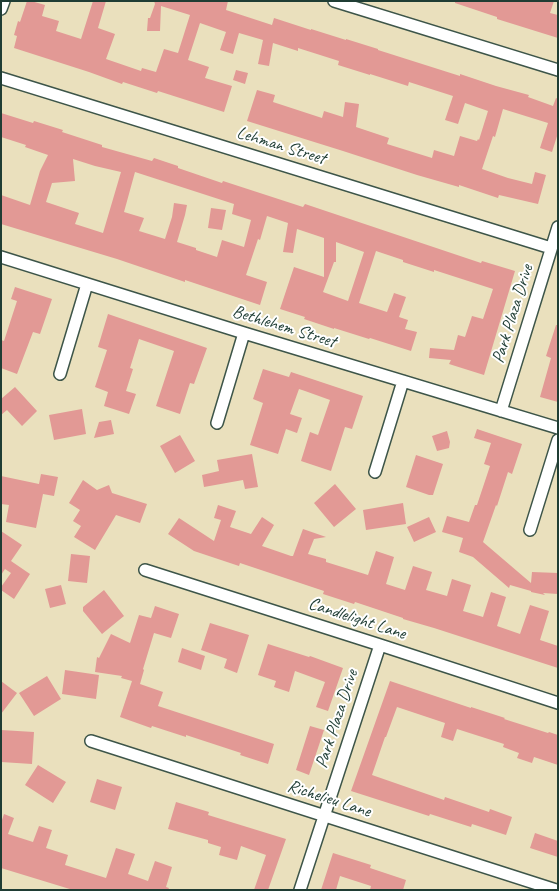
<!DOCTYPE html>
<style>
body{margin:0}
#map{position:relative;width:559px;height:891px;overflow:hidden;background:#eae0bd;font-family:Caveat,sans-serif}
canvas{display:block}
.frame{position:absolute;inset:0;border:2px solid #1f3d34;pointer-events:none}
</style>
<div id="map">
<canvas width="559" height="891"></canvas>
<div class="frame"></div>
</div>
<script>
const ctx = document.querySelector('canvas').getContext('2d');
ctx.lineJoin = 'round';
function fill(path, color) { ctx.fillStyle = color; ctx.fill(path, 'evenodd'); }
const shape = rows => new Path2D(rows.map(r => 'M' + r).join(''));
function strokePath(path, color, width, dash) { ctx.strokeStyle = color; ctx.lineWidth = width; ctx.lineCap = dash ? 'butt' : 'round'; ctx.setLineDash(dash || []); ctx.stroke(path); }
function write(font, color, halo, rows, align = 'center') {
  ctx.font = font + ' Caveat,sans-serif'; ctx.lineWidth = 4; ctx.setLineDash([]); ctx.textBaseline = 'middle'; ctx.strokeStyle = halo; ctx.fillStyle = color; for (const [text, x, y, turn = 0] of rows) {
    ctx.save(); ctx.translate(x, y); ctx.rotate((+turn || 0) * Math.PI / 180); ctx.textAlign = isNaN(turn) ? turn : align; if (halo) ctx.strokeText(text, 0, 0); ctx.fillText(text, 0, 0); ctx.restore();
  }
}
const building = shape([
 [27,1,31,1,45,5,42,16,59,21,56,31,81,39,93,1,106,1,98,28,115,34,106,59,141,71,142,68,156,72,164,49,178,53,190,15,161,6,160,31,147,31,148,18,150,18,155,4,154,1,228,1,226,10,272,25,274,18,311,30,311,29,346,40,346,39,378,49,378,50,460,76,460,74,496,86,529,95,528,97,553,106,556,98,558,99,558,133,552,152,540,148,548,123,503,109,495,137,493,136,482,169,508,178,532,184,535,172,546,175,538,204,499,195,498,198,459,185,459,187,417,175,343,151,247,121,257,90,275,95,273,102,322,118,324,111,343,117,345,102,359,104,356,127,389,138,387,144,432,158,434,150,454,156,460,136,477,141,478,139,479,140,488,111,465,103,458,124,445,120,453,96,409,82,408,86,370,74,370,75,338,65,339,61,298,48,298,51,273,43,269,66,258,64,263,40,239,33,233,54,220,50,226,32,200,23,188,60,209,67,205,78,232,86,224,112,158,91,157,93,123,82,122,84,89,72,14,48,17,36,14,35,18,21,20,22],
 [455,1,554,1,550,13,558,15,558,38,497,19,497,17,455,3],
 [236,70,248,73,245,84,233,80],
 [1,113,33,123,34,121,63,130,62,132,102,145,102,147,152,161,154,158,178,166,178,168,222,183,223,181,303,207,305,204,481,263,482,261,515,271,484,375,449,364,451,360,429,358,430,348,454,350,458,335,465,337,472,316,483,319,493,289,434,270,434,272,403,262,403,260,376,251,359,303,387,312,394,293,406,297,399,317,408,320,405,329,417,332,411,351,370,338,369,339,334,328,334,329,304,319,305,317,280,309,294,267,324,277,324,238,297,229,293,253,283,252,288,223,267,216,260,240,258,239,246,275,267,282,260,305,185,280,185,282,117,259,1,224,1,195,30,205,40,171,48,155,25,147,26,145,1,137],
 [73,159,95,166,121,172,103,233,75,224,79,213,46,202,52,183,75,181],
 [135,172,234,204,232,214,251,220,244,247,222,240,217,257,196,250,196,248,177,242,185,215,187,205,174,203,172,217,165,239,139,231,144,218,124,212],
 [336,242,364,252,348,301,323,292,334,262,336,262],
 [211,208,226,210,222,230,208,228],
 [15,287,52,299,40,334,33,332,17,374,1,368,1,340,4,341,17,301,11,299],
 [108,314,207,348,194,384,190,383,180,414,156,406,174,351,139,339,130,368,133,369,126,391,136,394,129,414,104,406,108,392,95,387,107,350,98,347],
 [556,325,558,325,558,402,540,397,551,358,546,356],
 [263,369,289,377,291,372,363,396,352,429,345,427,331,471,301,461,310,432,318,435,330,400,305,391,299,389,290,414,302,418,297,433,286,429,278,454,250,445,263,403,253,399],
 [15,387,37,411,22,426,7,410,1,415,1,399],
 [82,409,86,434,54,440,49,415],
 [111,420,114,434,94,438,99,422],
 [477,429,522,444,512,474,508,472,497,506,496,505,483,542,531,583,532,572,558,573,558,594,543,593,545,595,531,592,531,591,510,585,509,588,473,557,459,552,463,538,442,532,447,516,469,522,475,505,477,505,490,466,484,464,491,443,474,438],
 [447,431,450,442,449,448,437,451,432,436],
 [180,435,195,461,175,473,160,446],
 [252,454,258,487,245,489,243,480,204,487,202,475,219,471,217,460],
 [416,455,443,464,433,495,429,495,406,487],
 [41,474,58,477,54,496,43,494,36,528,6,522,9,505,1,504,1,476,39,484],
 [83,480,97,490,109,485,112,493,147,504,140,523,116,515,95,550,74,537,81,526,73,521,80,510,69,503],
 [335,484,356,509,334,527,314,503],
 [403,503,406,524,366,530,363,510],
 [218,505,236,511,230,527,251,534,262,517,274,525,262,546,291,556,293,556,303,529,326,537,314,539,308,554,326,559,326,562,368,575,376,551,394,557,386,584,405,590,413,566,432,572,426,590,447,596,452,579,471,585,463,611,483,617,491,592,506,597,497,626,520,634,530,605,549,611,540,640,558,646,558,668,434,628,403,619,403,618,355,602,354,604,323,594,324,591,240,563,239,566,194,551,168,534,179,518,214,541,221,520,214,518],
 [429,517,436,532,414,542,407,527],
 [1,531,22,545,11,561,30,574,14,599,1,590,1,587,11,573,5,569,1,575],
 [71,554,90,556,87,583,68,581],
 [61,585,66,604,50,608,45,589],
 [104,590,124,616,102,634,83,611,83,607],
 [155,606,179,614,171,638,154,633,143,669,144,670,140,684,163,692,158,706,274,744,268,764,240,755,241,753,186,735,186,737,152,726,151,728,120,717,132,681,121,678,122,676,95,672,97,657,99,658,111,634,130,643,139,615,151,618],
 [210,623,249,635,237,673,224,668,227,659,201,650],
 [268,644,309,657,310,656,343,668,328,711,316,707,325,682,295,671,289,692,274,687,276,681,258,675],
 [182,648,205,656,201,670,178,662],
 [65,670,99,675,96,699,62,694],
 [47,676,61,699,34,716,19,693],
 [1,681,17,693,1,714],
 [390,681,471,708,471,707,505,718,504,719,548,733,549,732,558,735,558,765,534,757,532,763,517,758,519,753,503,747,504,744,457,729,453,741,441,737,445,723,397,707,386,737,385,737,372,775,444,800,445,797,489,812,490,809,512,817,506,835,472,824,471,827,430,814,429,816,351,791],
 [310,726,324,730,309,775,296,770],
 [1,730,34,732,32,764,1,762],
 [38,765,66,782,53,803,25,785],
 [97,779,122,787,115,810,90,802],
 [176,802,209,812,208,815,286,839,268,890,254,890,266,855,241,846,237,860,219,855,221,847,208,843,208,840,168,829],
 [4,814,14,818,8,834,33,842,39,826,52,830,46,848,68,855,65,865,106,878,116,848,135,854,128,874,148,881,155,861,172,867,166,887,169,888,168,890,73,890,1,868,1,823],
 [535,833,558,841,558,857,530,848],
 [333,853,371,865,370,868,406,880,403,890,370,890,371,886,340,876,336,890,321,890]
]);
const street = shape([
 [334,1,558,70],
 [1,9,4,1],
 [1,78,551,248],
 [1,257,244,333,558,428],
 [60,374,87,284],
 [501,411,558,227],
 [217,423,244,333],
 [375,472,403,381],
 [530,530,558,440],
 [145,570,380,645,558,703],
 [91,741,556,890],
 [300,890,380,645]
]);
const streetNames = [
 ["Lehman Street",281,146,17],
 ["Park Plaza Drive",513,314,-73],
 ["Bethlehem Street",284,327,17],
 ["Candlelight Lane",357,619,18],
 ["Park Plaza Drive",337,719,-72],
 ["Richelieu Lane",329,799,18]
];
fill(building, '#e29995');
strokePath(street, '#3d5549', 14);
strokePath(street, '#fff', 11);
write('18px', '#1f3d34', '#fff', streetNames);
</script>
